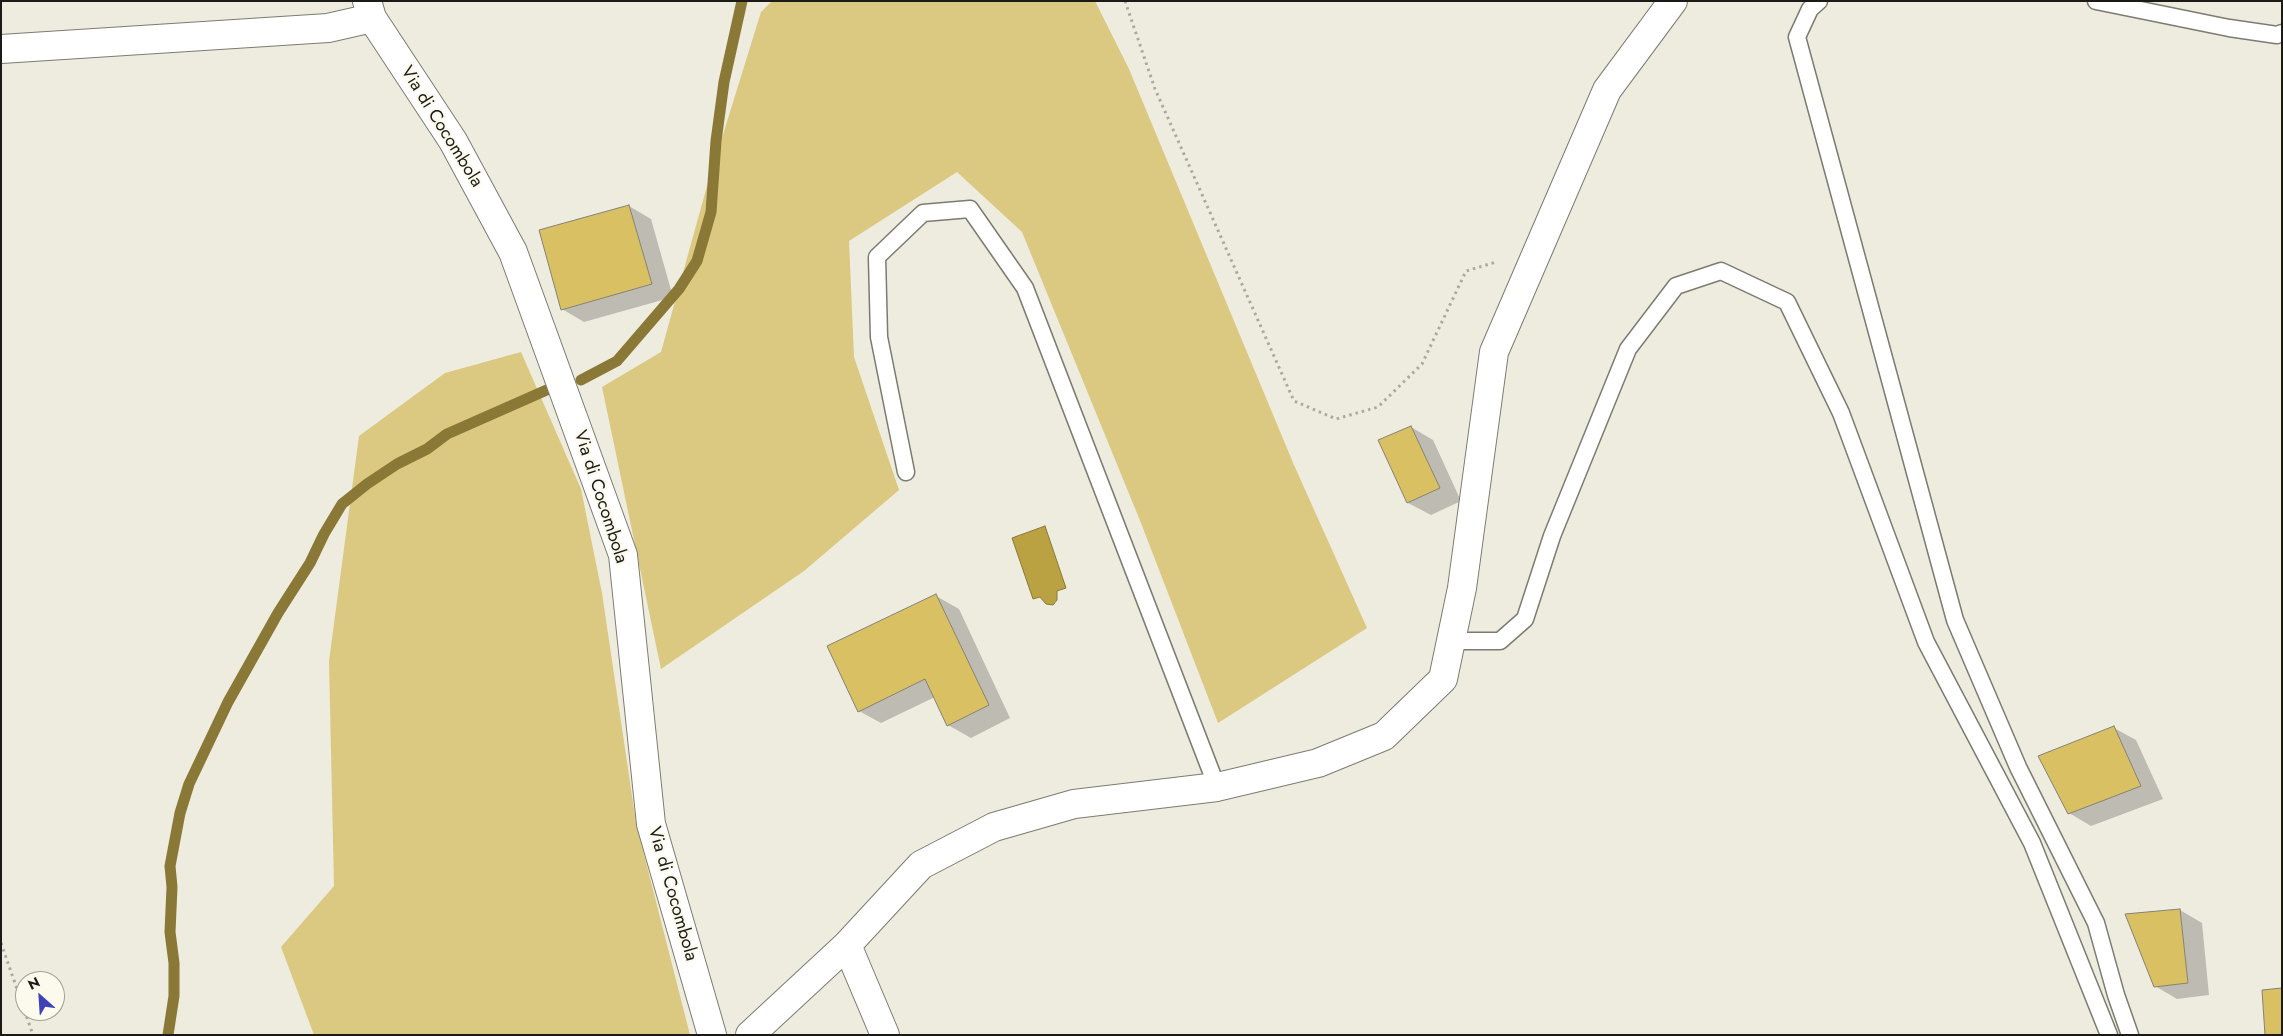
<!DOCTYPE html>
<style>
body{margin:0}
#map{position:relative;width:2283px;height:1036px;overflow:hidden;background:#eeebdf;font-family:Jost,sans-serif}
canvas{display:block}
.frame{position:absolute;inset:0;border:2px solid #1b1a16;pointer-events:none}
.north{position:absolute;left:15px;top:971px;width:50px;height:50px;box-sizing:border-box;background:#fcf9ed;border:1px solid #a2a097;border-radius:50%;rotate:334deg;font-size:14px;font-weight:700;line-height:20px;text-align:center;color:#1b1a16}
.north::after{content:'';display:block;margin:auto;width:18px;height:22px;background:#3f42b7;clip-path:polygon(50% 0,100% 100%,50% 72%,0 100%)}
</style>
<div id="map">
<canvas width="2283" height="1036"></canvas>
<div class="frame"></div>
<div class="north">N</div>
</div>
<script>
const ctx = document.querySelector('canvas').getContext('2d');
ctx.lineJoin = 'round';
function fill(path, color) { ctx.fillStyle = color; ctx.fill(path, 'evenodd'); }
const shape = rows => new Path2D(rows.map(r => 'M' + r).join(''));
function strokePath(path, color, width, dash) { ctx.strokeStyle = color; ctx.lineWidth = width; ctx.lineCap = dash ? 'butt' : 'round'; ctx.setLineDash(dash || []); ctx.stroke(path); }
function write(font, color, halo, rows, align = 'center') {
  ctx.font = font + ' Jost,sans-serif'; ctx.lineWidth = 4.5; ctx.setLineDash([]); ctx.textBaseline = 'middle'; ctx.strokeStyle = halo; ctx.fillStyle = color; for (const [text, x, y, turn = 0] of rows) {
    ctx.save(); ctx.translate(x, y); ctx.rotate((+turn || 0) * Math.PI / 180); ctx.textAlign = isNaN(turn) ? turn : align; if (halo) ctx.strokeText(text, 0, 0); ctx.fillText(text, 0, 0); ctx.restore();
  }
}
const green = shape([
 [772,1,1095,1,1129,69,1294,465,1367,628,1218,723,1141,523,1022,232,957,172,849,241,854,357,899,490,804,571,661,669,602,387,661,352,707,186,761,12],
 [521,352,581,489,602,593,636,823,690,1035,314,1035,281,947,334,886,329,661,359,436,445,373]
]);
const water = shape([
 [1045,526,1066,588,1057,591,1057,600,1053,605,1046,604,1040,597,1033,599,1012,538,1045,526]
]);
const shadow = shape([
 [629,206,651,219,673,297,584,322,562,309],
 [1411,427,1433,440,1461,501,1431,515,1408,503,1380,441],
 [936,596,959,609,1010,718,971,738,948,725,935,697,881,723,859,711],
 [2114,728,2136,740,2163,799,2091,826,2069,813],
 [2180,910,2202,923,2209,995,2177,999,2155,986,2127,915]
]);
const stream = shape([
 [581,380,617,361,679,289,697,261,711,212,716,141,724,82,742,1],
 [168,1035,174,996,174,963,170,932,172,887,170,866,180,813,189,784,228,702,278,613,310,563,324,534,342,504,367,484,397,464,427,449,447,434,549,389]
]);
const building = shape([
 [629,205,652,284,561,310,539,230,629,205],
 [1411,426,1440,488,1407,503,1378,440,1411,426],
 [936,594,989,705,947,726,925,679,858,712,827,646,936,594],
 [2114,726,2141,786,2068,814,2038,756,2114,726],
 [2180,909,2188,983,2154,987,2125,914,2180,909],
 [2282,988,2282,1035,2265,1035,2262,990,2282,988]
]);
const path = shape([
 [1125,1,1155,89,1294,401,1336,419,1378,407,1422,364,1466,271,1496,262],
 [1,943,33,1035]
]);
const lane = shape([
 [1819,1,1810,9,1797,37,1955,620,2018,767,2096,923,2116,995,2130,1035],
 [2096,1,2229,28,2277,35,2282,33],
 [906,472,879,337,877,257,923,213,970,209,1025,288,1217,787],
 [1451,641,1500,641,1525,619,1552,536,1628,349,1676,286,1721,271,1787,302,1841,413,1926,642,2032,843,2109,1035]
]);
const street = shape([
 [367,1,372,18,453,141,513,252,623,555,651,824,712,1035],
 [1,49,328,28,372,18],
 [847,945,885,1035],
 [750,1035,847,945,921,865,994,827,1074,804,1217,787,1318,763,1384,736,1443,679,1462,588,1494,352,1607,90,1673,1]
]);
const streetNames = [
 ["Via di Cocombola",441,127,58],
 ["Via di Cocombola",600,497,72],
 ["Via di Cocombola",672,894,74]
];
fill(green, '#dbc981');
fill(water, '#baa243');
strokePath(water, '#8a7936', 1);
fill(shadow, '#0003');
strokePath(stream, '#8a7936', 11);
fill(building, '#d8c063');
strokePath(building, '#848277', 1);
strokePath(lane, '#7d7b70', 19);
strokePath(street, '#7d7b70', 30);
strokePath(path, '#aca9a0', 3, [2.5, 4]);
strokePath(lane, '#fff', 16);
strokePath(street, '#fff', 28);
write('18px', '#1b1a16', '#fcf9ed', streetNames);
</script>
